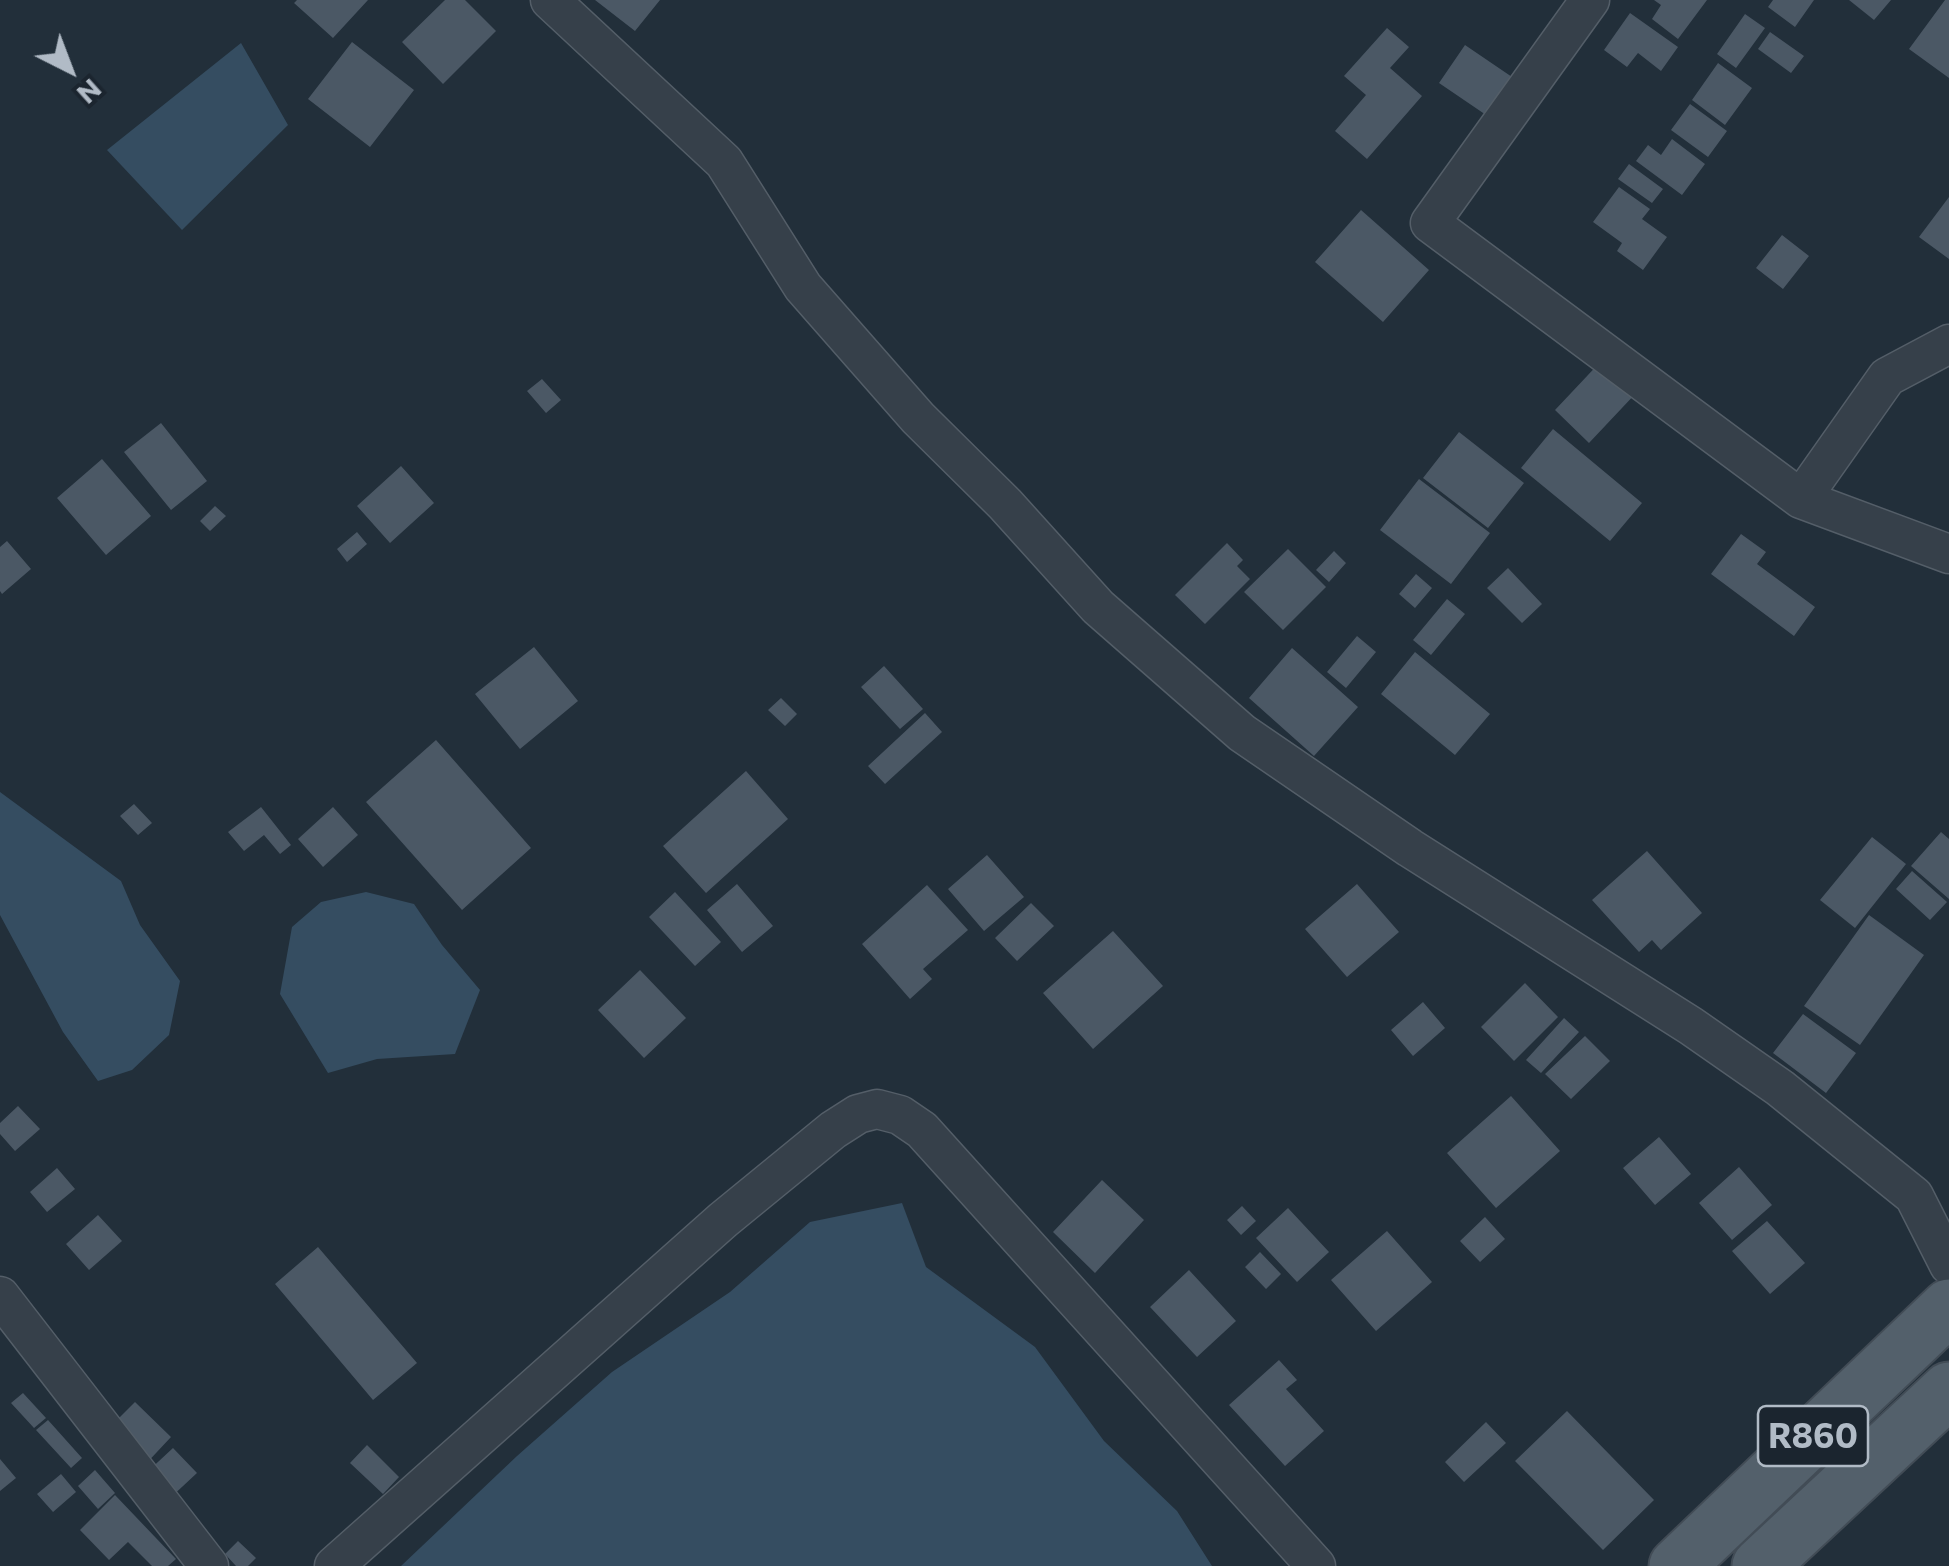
<!DOCTYPE html>
<style>
body{margin:0}
#map{position:relative;width:1949px;height:1566px;overflow:hidden;background:#222f3a;font-family:Commissioner,sans-serif}
canvas{display:block}
.north{position:absolute;left:20px;top:20px;width:100px;height:100px;-webkit-text-stroke:8px #1b252f;paint-order:stroke;rotate:138deg;font-size:28px;font-weight:700;line-height:40px;text-align:center;color:#b1bbc6}
.north::after{content:'';display:block;margin:auto;width:35px;height:45px;background:#b1bbc6;clip-path:polygon(50% 0,100% 100%,50% 72%,0 100%)}
</style>
<div id="map">
<canvas width="1949" height="1566"></canvas>
<div class="north">N</div>
</div>
<script>
const ctx = document.querySelector('canvas').getContext('2d');
ctx.lineJoin = 'round';
function fill(path, color) { ctx.fillStyle = color; ctx.fill(path, 'evenodd'); }
const shape = rows => new Path2D(rows.map(r => 'M' + r).join(''));
function strokePath(path, color, width, dash) { ctx.strokeStyle = color; ctx.lineWidth = width; ctx.lineCap = dash ? 'butt' : 'round'; ctx.setLineDash(dash || []); ctx.stroke(path); }
function write(font, color, halo, rows, align = 'center') {
  ctx.font = font + ' Commissioner,sans-serif'; ctx.lineWidth = 10; ctx.setLineDash([]); ctx.textBaseline = 'middle'; ctx.strokeStyle = halo; ctx.fillStyle = color; for (const [text, x, y, turn = 0] of rows) {
    ctx.save(); ctx.translate(x, y); ctx.rotate((+turn || 0) * Math.PI / 180); ctx.textAlign = isNaN(turn) ? turn : align; if (halo) ctx.strokeText(text, 0, 0); ctx.fillText(text, 0, 0); ctx.restore();
  }
}
const water = shape([
 [241,43,288,125,182,230,107,150],
 [0,792,121,881,140,925,180,981,169,1035,132,1070,98,1081,63,1032,0,915],
 [366,892,414,904,442,945,480,990,455,1054,377,1059,328,1073,280,994,292,927,321,902],
 [902,1203,926,1267,1035,1347,1104,1441,1177,1511,1212,1566,401,1566,517,1456,612,1372,730,1292,810,1222]
]);
const building = shape([
 [297,0,368,0,333,38,294,3],
 [445,0,465,0,496,31,443,84,402,42],
 [595,0,660,0,635,31],
 [1654,0,1707,0,1678,39,1652,19,1661,5],
 [1773,0,1814,0,1795,27,1768,7],
 [1849,0,1891,0,1874,20],
 [1945,0,1949,0,1949,78,1909,49],
 [1630,13,1678,47,1661,71,1638,53,1627,67,1604,50],
 [1745,14,1765,28,1736,68,1717,54],
 [1387,28,1409,47,1390,68,1422,96,1367,159,1335,131,1366,95,1344,76],
 [1770,32,1804,56,1791,73,1758,49],
 [352,42,414,90,370,147,308,99],
 [1465,45,1515,79,1489,117,1439,83],
 [1718,63,1752,88,1725,125,1692,100],
 [1690,104,1727,131,1708,157,1671,130],
 [1672,139,1705,164,1682,195,1636,161,1648,145,1661,155],
 [1629,164,1663,189,1652,203,1618,179],
 [1619,187,1650,209,1642,219,1667,237,1643,270,1617,251,1622,243,1593,222],
 [1949,197,1949,259,1919,237],
 [1361,210,1429,270,1383,322,1315,262],
 [1782,235,1809,256,1783,289,1756,268],
 [1604,358,1638,391,1589,443,1555,410],
 [542,379,561,400,546,413,527,391],
 [161,423,207,481,171,510,124,452],
 [1553,429,1642,503,1610,541,1521,468],
 [1459,432,1524,483,1488,528,1423,478],
 [102,459,151,516,106,555,57,498],
 [401,466,434,503,390,543,357,506],
 [1419,479,1490,533,1451,584,1380,530],
 [215,506,226,516,210,531,200,521],
 [357,532,367,544,347,562,337,549],
 [1741,534,1766,552,1757,564,1815,607,1794,636,1711,574],
 [7,541,31,569,2,594,0,591,0,547],
 [1227,543,1243,560,1237,566,1250,579,1205,624,1175,595],
 [1288,549,1326,587,1283,630,1244,592],
 [1334,551,1346,563,1329,582,1316,570],
 [1508,568,1542,604,1522,623,1487,588],
 [1416,574,1432,588,1415,608,1399,594],
 [1447,599,1465,614,1431,655,1413,640],
 [1357,636,1376,652,1346,688,1327,672],
 [534,647,578,701,520,749,475,694],
 [1292,648,1358,707,1314,756,1249,698],
 [1415,652,1490,714,1455,755,1381,694],
 [884,666,923,709,900,729,861,687],
 [781,698,797,714,785,726,768,710],
 [925,713,942,732,885,784,868,766],
 [436,740,531,848,462,910,366,802],
 [746,771,788,819,706,893,663,846],
 [134,804,152,823,138,835,120,816],
 [261,807,291,845,280,854,264,835,244,851,228,832],
 [333,807,358,835,323,867,298,839],
 [1941,832,1949,839,1949,899,1911,866],
 [1872,837,1906,864,1855,928,1820,900],
 [1647,851,1702,913,1661,950,1652,940,1639,952,1592,900],
 [987,855,1024,897,984,931,948,889],
 [1912,871,1947,902,1930,920,1896,889],
 [737,884,773,926,742,952,707,910],
 [1357,884,1399,932,1347,977,1305,929],
 [927,885,968,930,923,969,932,979,910,999,862,944],
 [675,892,721,942,695,966,649,917],
 [1031,903,1054,926,1017,961,995,938],
 [1869,915,1924,955,1860,1045,1804,1006],
 [1113,931,1163,986,1093,1049,1043,993],
 [640,970,686,1018,644,1058,598,1010],
 [1525,983,1558,1017,1514,1061,1481,1027],
 [1423,1002,1445,1028,1413,1056,1391,1030],
 [1803,1014,1856,1053,1826,1093,1773,1053],
 [1564,1018,1579,1032,1541,1073,1526,1060],
 [1585,1036,1610,1061,1571,1099,1545,1074],
 [1511,1096,1560,1151,1496,1208,1447,1153],
 [18,1106,40,1129,15,1151,0,1134,0,1123],
 [1659,1137,1691,1174,1655,1205,1623,1168],
 [1739,1167,1772,1205,1732,1240,1699,1203],
 [57,1168,75,1189,47,1212,30,1192],
 [1102,1180,1144,1220,1095,1273,1053,1232],
 [1242,1206,1256,1221,1241,1235,1227,1220],
 [1288,1208,1329,1252,1297,1282,1256,1238],
 [98,1215,122,1241,89,1270,66,1244],
 [1485,1217,1505,1239,1480,1262,1460,1241],
 [1767,1221,1805,1263,1770,1294,1732,1251],
 [1387,1231,1432,1282,1376,1331,1331,1280],
 [318,1247,417,1363,373,1400,275,1284],
 [1260,1252,1281,1274,1266,1289,1245,1267],
 [1189,1270,1236,1321,1197,1357,1150,1307],
 [1279,1360,1297,1380,1286,1389,1324,1431,1285,1466,1229,1405],
 [23,1393,46,1418,34,1428,11,1403],
 [135,1402,171,1437,142,1468,105,1432],
 [1567,1411,1654,1500,1603,1550,1515,1461],
 [48,1420,82,1458,71,1468,36,1430],
 [1486,1422,1506,1443,1464,1482,1445,1462],
 [367,1445,399,1477,383,1494,350,1463],
 [173,1448,197,1473,168,1500,145,1474],
 [0,1459,16,1478,0,1491],
 [95,1470,115,1493,98,1509,78,1486],
 [61,1474,76,1492,53,1512,37,1494],
 [115,1495,176,1559,168,1566,152,1566,128,1542,109,1560,80,1530],
 [238,1541,256,1558,248,1566,236,1566,225,1554]
]);
const minor = shape([
 [550,0,724,162,803,287,918,418,1005,504,1098,607,1242,733,1410,848,1691,1026,1780,1088,1914,1196,1949,1265],
 [1590,0,1430,223,1801,499,1949,554],
 [1801,499,1887,377,1949,344],
 [0,1296,209,1566],
 [334,1566,723,1220,833,1130,858,1114,877,1109,900,1115,922,1130,1316,1566]
]);
const primary = shape([
 [1677,1566,1949,1307],
 [1760,1566,1949,1390]
]);
const shields = [
 [1813,1436,110]
];
const shieldNames = [
 ["R860",1813,1436]
];
fill(water, '#354d61');
fill(building, '#4b5865');
strokePath(minor, '#545e68', 41);
strokePath(primary, '#424c56', 59);
strokePath(minor, '#36404a', 38);
strokePath(primary, '#53606b', 55);
for (const [x, y, w] of shields) { const box = new Path2D(); box.roundRect(x - w / 2, y - 30, w, 60, 8); ctx.fillStyle = '#1b252f'; ctx.fill(box); strokePath(box, '#b1bbc6', 2.5); }
write('bold 35px', '#b1bbc6', null, shieldNames);
</script>
